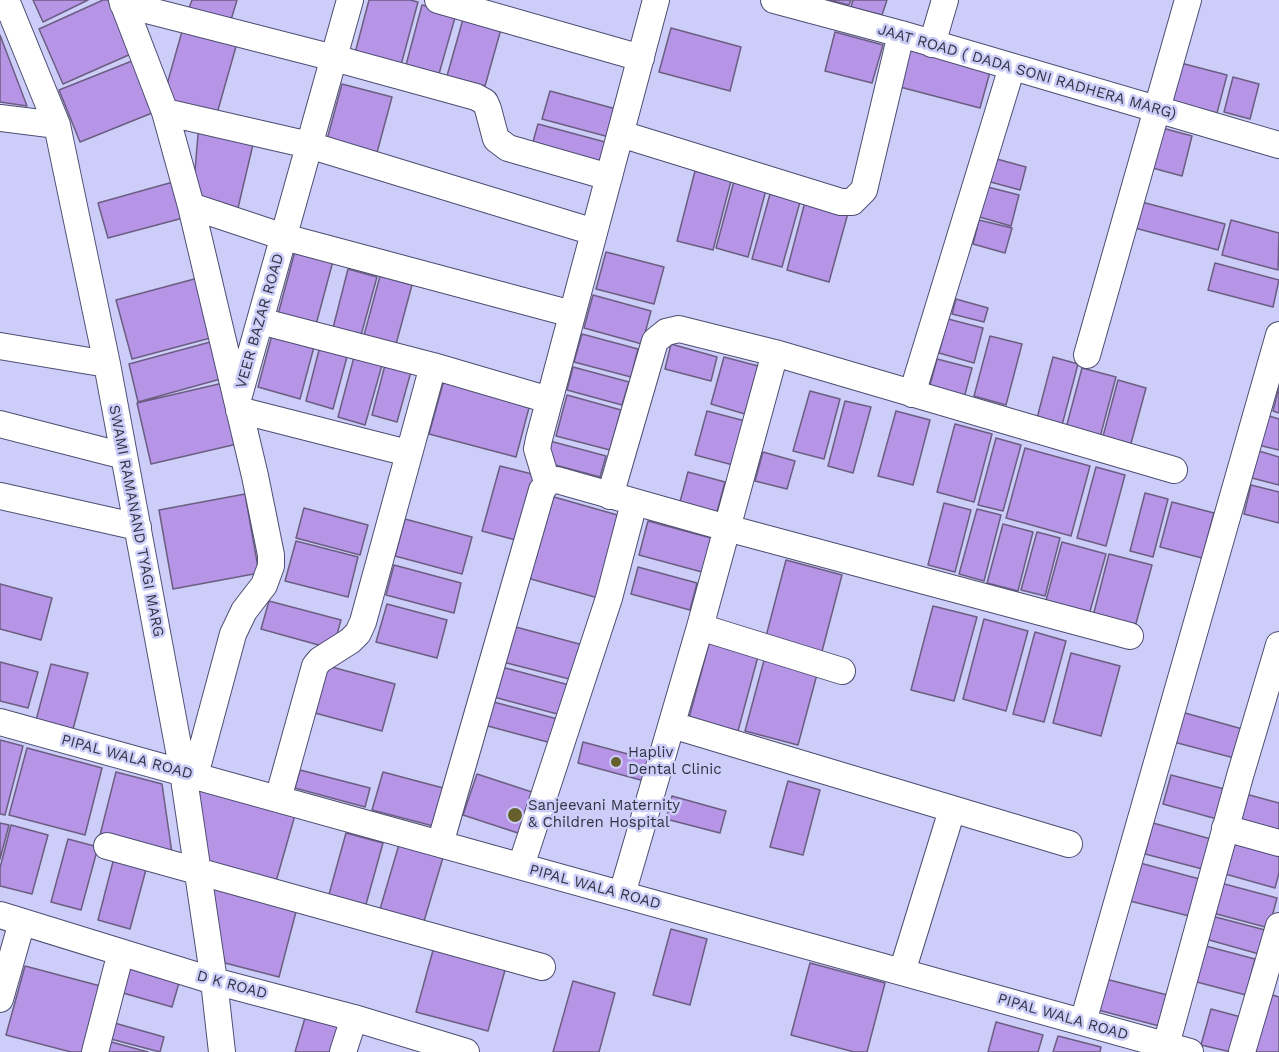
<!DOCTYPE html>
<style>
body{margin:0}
canvas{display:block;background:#cccef9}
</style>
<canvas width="1279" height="1052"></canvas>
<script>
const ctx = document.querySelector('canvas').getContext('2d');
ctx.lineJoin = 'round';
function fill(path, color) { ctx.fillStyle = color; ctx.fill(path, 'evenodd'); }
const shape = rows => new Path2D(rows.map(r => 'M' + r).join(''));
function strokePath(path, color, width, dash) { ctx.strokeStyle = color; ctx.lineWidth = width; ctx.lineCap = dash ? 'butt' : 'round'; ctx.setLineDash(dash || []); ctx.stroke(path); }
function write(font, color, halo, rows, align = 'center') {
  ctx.font = font + ' "Work Sans",sans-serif'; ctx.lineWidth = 5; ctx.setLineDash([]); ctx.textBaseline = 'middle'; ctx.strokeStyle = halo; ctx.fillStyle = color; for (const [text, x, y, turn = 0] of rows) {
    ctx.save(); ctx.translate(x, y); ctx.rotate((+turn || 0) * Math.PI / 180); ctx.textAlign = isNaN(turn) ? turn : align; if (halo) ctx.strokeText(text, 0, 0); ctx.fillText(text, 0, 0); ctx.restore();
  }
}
const building = shape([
 [33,0,88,0,43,22,33,0],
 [103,0,119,0,140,50,63,84,39,29,103,0],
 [192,0,237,0,231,20,189,8,192,0],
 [369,0,410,0,418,2,401,65,355,53,369,0],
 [829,0,851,0,849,5,829,0],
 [853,0,887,0,882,15,851,7,853,0],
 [422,5,456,14,439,74,406,65,422,5],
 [465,12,503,22,485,86,447,76,465,12],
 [183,28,237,43,216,117,162,102,183,28],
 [671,28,741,47,730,91,659,72,671,28],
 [835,32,883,45,872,83,825,71,835,32],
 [0,35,27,106,0,102,0,35],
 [910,50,990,72,980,108,900,87,910,50],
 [142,57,162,109,80,142,59,90,142,57],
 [1177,62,1227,75,1217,113,1167,100,1177,62],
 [1233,77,1259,84,1250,119,1224,112,1233,77],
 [342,84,392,97,375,160,325,147,342,84],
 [550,91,616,109,609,137,542,119,550,91],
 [199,123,255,136,238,208,193,194,199,123],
 [538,124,605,142,598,167,531,149,538,124],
 [1155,126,1192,136,1182,176,1145,166,1155,126],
 [993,158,1026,167,1020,190,987,181,993,158],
 [695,171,731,181,713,250,677,241,695,171],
 [734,181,766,190,748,257,716,248,734,181],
 [173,182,183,218,108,238,98,203,173,182],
 [984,186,1019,195,1011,226,976,216,984,186],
 [770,194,800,202,782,267,752,259,770,194],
 [1138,201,1225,224,1218,250,1131,227,1138,201],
 [805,202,848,213,829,282,787,270,805,202],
 [979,220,1012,228,1005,253,973,244,979,220],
 [1231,220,1279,233,1278,270,1222,255,1231,220],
 [295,251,333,261,314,332,276,322,295,251],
 [606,252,664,267,654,304,596,289,606,252],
 [1215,263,1279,280,1273,307,1208,290,1215,263],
 [348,269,377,277,360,339,332,332,348,269],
 [380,276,412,285,395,348,363,339,380,276],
 [198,278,214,337,132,359,116,300,198,278],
 [593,295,651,311,642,344,584,328,593,295],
 [956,299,988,308,984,322,952,314,956,299],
 [948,319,983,328,974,363,939,353,948,319],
 [273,331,315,343,300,399,258,387,273,331],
 [582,334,638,349,631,377,574,362,582,334],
 [990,336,1022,344,1006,405,974,396,990,336],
 [214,341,224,378,138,402,129,364,214,341],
 [671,344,717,357,711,381,665,369,671,344],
 [320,346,348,353,333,409,306,401,320,346],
 [354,357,382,365,365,425,338,417,354,357],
 [724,357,758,366,745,414,711,404,724,357],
 [1053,357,1078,364,1061,429,1036,422,1053,357],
 [937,359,972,368,964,398,929,389,937,359],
 [386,361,412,368,397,422,372,415,386,361],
 [573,367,629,382,622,405,567,390,573,367],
 [1082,368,1116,377,1099,441,1065,432,1082,368],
 [444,380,530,404,516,457,429,434,444,380],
 [1118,380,1146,388,1130,447,1102,440,1118,380],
 [223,383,237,444,151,464,137,403,223,383],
 [1279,387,1279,413,1273,411,1279,387],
 [810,391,840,399,824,459,793,451,810,391],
 [567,395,621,410,610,450,556,436,567,395],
 [845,401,871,407,853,473,828,466,845,401],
 [707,411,745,421,733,465,695,455,707,411],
 [896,411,930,420,913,485,878,476,896,411],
 [1266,415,1279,419,1279,450,1258,445,1266,415],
 [955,424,992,434,974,502,937,492,955,424],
 [996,438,1021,445,1003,511,978,505,996,438],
 [550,441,606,456,600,477,544,462,550,441],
 [1025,448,1090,466,1071,536,1006,518,1025,448],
 [1259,451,1279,457,1279,485,1252,478,1259,451],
 [763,452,795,461,787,489,755,481,763,452],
 [500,466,540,476,523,542,482,531,500,466],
 [1096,467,1125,475,1106,546,1077,538,1096,467],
 [688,472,725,482,714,523,677,513,688,472],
 [1251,485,1279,492,1279,523,1244,514,1251,485],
 [1145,493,1168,499,1153,557,1130,551,1145,493],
 [245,494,259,573,173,589,159,510,245,494],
 [547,495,621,516,598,598,524,577,547,495],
 [1172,502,1214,513,1202,558,1160,547,1172,502],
 [944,503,971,510,955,572,928,565,944,503],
 [304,508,368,525,360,555,296,538,304,508],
 [977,509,1001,515,984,581,959,574,977,509],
 [405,519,472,537,462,574,395,556,405,519],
 [648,521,711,538,702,572,639,555,648,521],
 [1003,524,1033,532,1018,591,987,583,1003,524],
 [1037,532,1060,538,1045,596,1021,590,1037,532],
 [296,541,358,557,348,597,285,581,296,541],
 [1062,542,1106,554,1089,615,1045,604,1062,542],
 [1109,554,1152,565,1135,627,1093,616,1109,554],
 [786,560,842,575,820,659,764,644,786,560],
 [394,565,461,583,454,613,386,595,394,565],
 [638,567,697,583,690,610,631,594,638,567],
 [0,584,52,598,41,640,0,629,0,584],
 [269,601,341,620,333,649,261,629,269,601],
 [387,604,447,620,437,658,376,642,387,604],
 [933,606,977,617,954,701,911,690,933,606],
 [984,619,1028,631,1006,711,963,699,984,619],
 [512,626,583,645,573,680,503,662,512,626],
 [1035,632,1066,641,1044,722,1013,714,1035,632],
 [711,636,760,649,738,731,689,718,711,636],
 [766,653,819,667,798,745,745,731,766,653],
 [1071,653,1120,666,1101,736,1053,723,1071,653],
 [0,662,38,672,28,708,0,701,0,662],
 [51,664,88,673,72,733,35,724,51,664],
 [328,666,395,684,382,731,315,713,328,666],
 [498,666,569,685,561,715,490,696,498,666],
 [490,701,561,720,555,744,484,725,490,701],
 [1178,711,1246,730,1238,759,1170,741,1178,711],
 [0,740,23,746,5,815,0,814,0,740],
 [583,742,654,761,648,782,578,763,583,742],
 [27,748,102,768,85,835,9,815,27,748],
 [300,770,370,788,365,807,295,788,300,770],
 [116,772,162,784,173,860,99,839,116,772],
 [383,772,447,789,437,827,372,810,383,772],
 [477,774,538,794,524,835,463,815,477,774],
 [1171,775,1232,791,1224,821,1163,804,1171,775],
 [788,781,820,790,803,855,770,847,788,781],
 [192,788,295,815,275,885,204,866,192,788],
 [1242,793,1279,803,1279,835,1234,823,1242,793],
 [672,796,726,811,720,833,666,819,672,796],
 [0,823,9,825,0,859,0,823],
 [1153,823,1218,841,1210,871,1145,854,1153,823],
 [11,825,48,835,32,894,0,886,0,868,11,825],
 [346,833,383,843,365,908,328,898,346,833],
 [68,839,98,847,81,910,51,902,68,839],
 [400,841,444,854,422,928,378,916,400,841],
 [1227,842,1279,856,1279,873,1275,888,1218,872,1227,842],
 [115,854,148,862,130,929,98,920,115,854],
 [1140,863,1207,881,1197,918,1130,901,1140,863],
 [1217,882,1277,898,1269,928,1209,912,1217,882],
 [207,883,298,904,279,977,225,963,207,883],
 [1208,915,1265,930,1259,954,1202,938,1208,915],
 [671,929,707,939,690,1005,653,995,671,929],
 [435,943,507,963,488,1031,416,1012,435,943],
 [1202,945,1255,959,1246,995,1193,981,1202,945],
 [125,960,181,976,172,1007,116,991,125,960],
 [810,963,885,983,867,1052,854,1052,791,1035,810,963],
 [25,966,108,988,91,1052,71,1052,6,1035,25,966],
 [1102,978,1175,997,1167,1028,1094,1009,1102,978],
 [573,981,615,993,599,1052,553,1052,573,981],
 [1269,994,1279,997,1279,1052,1254,1052,1269,994],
 [1211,1009,1241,1017,1231,1052,1201,1045,1211,1009],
 [307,1011,350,1023,341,1052,295,1052,307,1011],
 [111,1022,164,1037,160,1052,107,1038,111,1022],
 [996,1022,1043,1035,1038,1052,988,1052,996,1022],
 [1058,1036,1101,1047,1100,1052,1053,1052,1058,1036],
 [104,1040,148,1052,100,1052,104,1040]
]);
const minor = shape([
 [6,0,57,125,107,364,183,772,214,981,222,1052],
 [122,0,165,112,191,206,255,476,271,555,271,566,264,585,244,611,233,634,195,775],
 [438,0,641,58],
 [774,0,901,34,1279,145],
 [123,4,334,58,476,97,485,102,488,109,496,139,508,148,609,177],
 [932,44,945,0],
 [165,112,309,145,594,232],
 [0,118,57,125],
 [621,134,841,202,852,202,864,190,901,34],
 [191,206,284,237,572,314],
 [260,321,433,366,549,400],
 [0,346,107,364],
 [1087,355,1188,0],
 [912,394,1012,67],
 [238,399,350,0],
 [239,410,408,453],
 [0,424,124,456],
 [547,482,537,449,539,439,656,0],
 [0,496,138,527],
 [610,496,655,341,666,332,679,329,775,353,1174,470],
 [700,627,842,671],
 [0,722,1190,1052],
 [672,725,1069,844],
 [278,799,315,666,320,660,350,641,358,633,363,622,433,366],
 [1225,828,1279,843],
 [440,844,542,490,550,480,557,480,727,528,1130,636],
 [107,846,542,967],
 [521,866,609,598,634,503],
 [622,894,700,627,775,353],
 [0,915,214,981,354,1018,466,1052],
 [902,972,952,810],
 [0,999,22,922],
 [1083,1022,1279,335],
 [1166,1045,1240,776,1279,645],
 [95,1052,121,952],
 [343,1052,354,1018],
 [1242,1052,1279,926]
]);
const markers = [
 [616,762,6,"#66602d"],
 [515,815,8,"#66602d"]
];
const streetNames = [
 ["JAAT ROAD ( DADA SONI RADHERA MARG)",1027,72,16],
 ["VEER BAZAR ROAD",260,321,-74],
 ["SWAMI RAMANAND TYAGI MARG",136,521,79],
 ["PIPAL WALA ROAD",127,757,15],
 ["PIPAL WALA ROAD",595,887,15],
 ["D K ROAD",232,985,15],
 ["PIPAL WALA ROAD",1063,1017,16]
];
const poiNames = [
 ["Hapliv",628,753],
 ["Dental Clinic",628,770],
 ["Sanjeevani Maternity",528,806],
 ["& Children Hospital",528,823]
];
fill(building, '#b694e6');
strokePath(building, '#6c5e82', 1.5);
strokePath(minor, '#4d4e72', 28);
strokePath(minor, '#fff', 26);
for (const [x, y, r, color] of markers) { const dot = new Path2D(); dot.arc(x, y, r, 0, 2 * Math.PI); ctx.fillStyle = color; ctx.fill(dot); strokePath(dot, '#cccef9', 2); }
write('15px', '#323343', '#cccef9', streetNames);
write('15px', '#323343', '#cccef9', poiNames, 'left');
</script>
